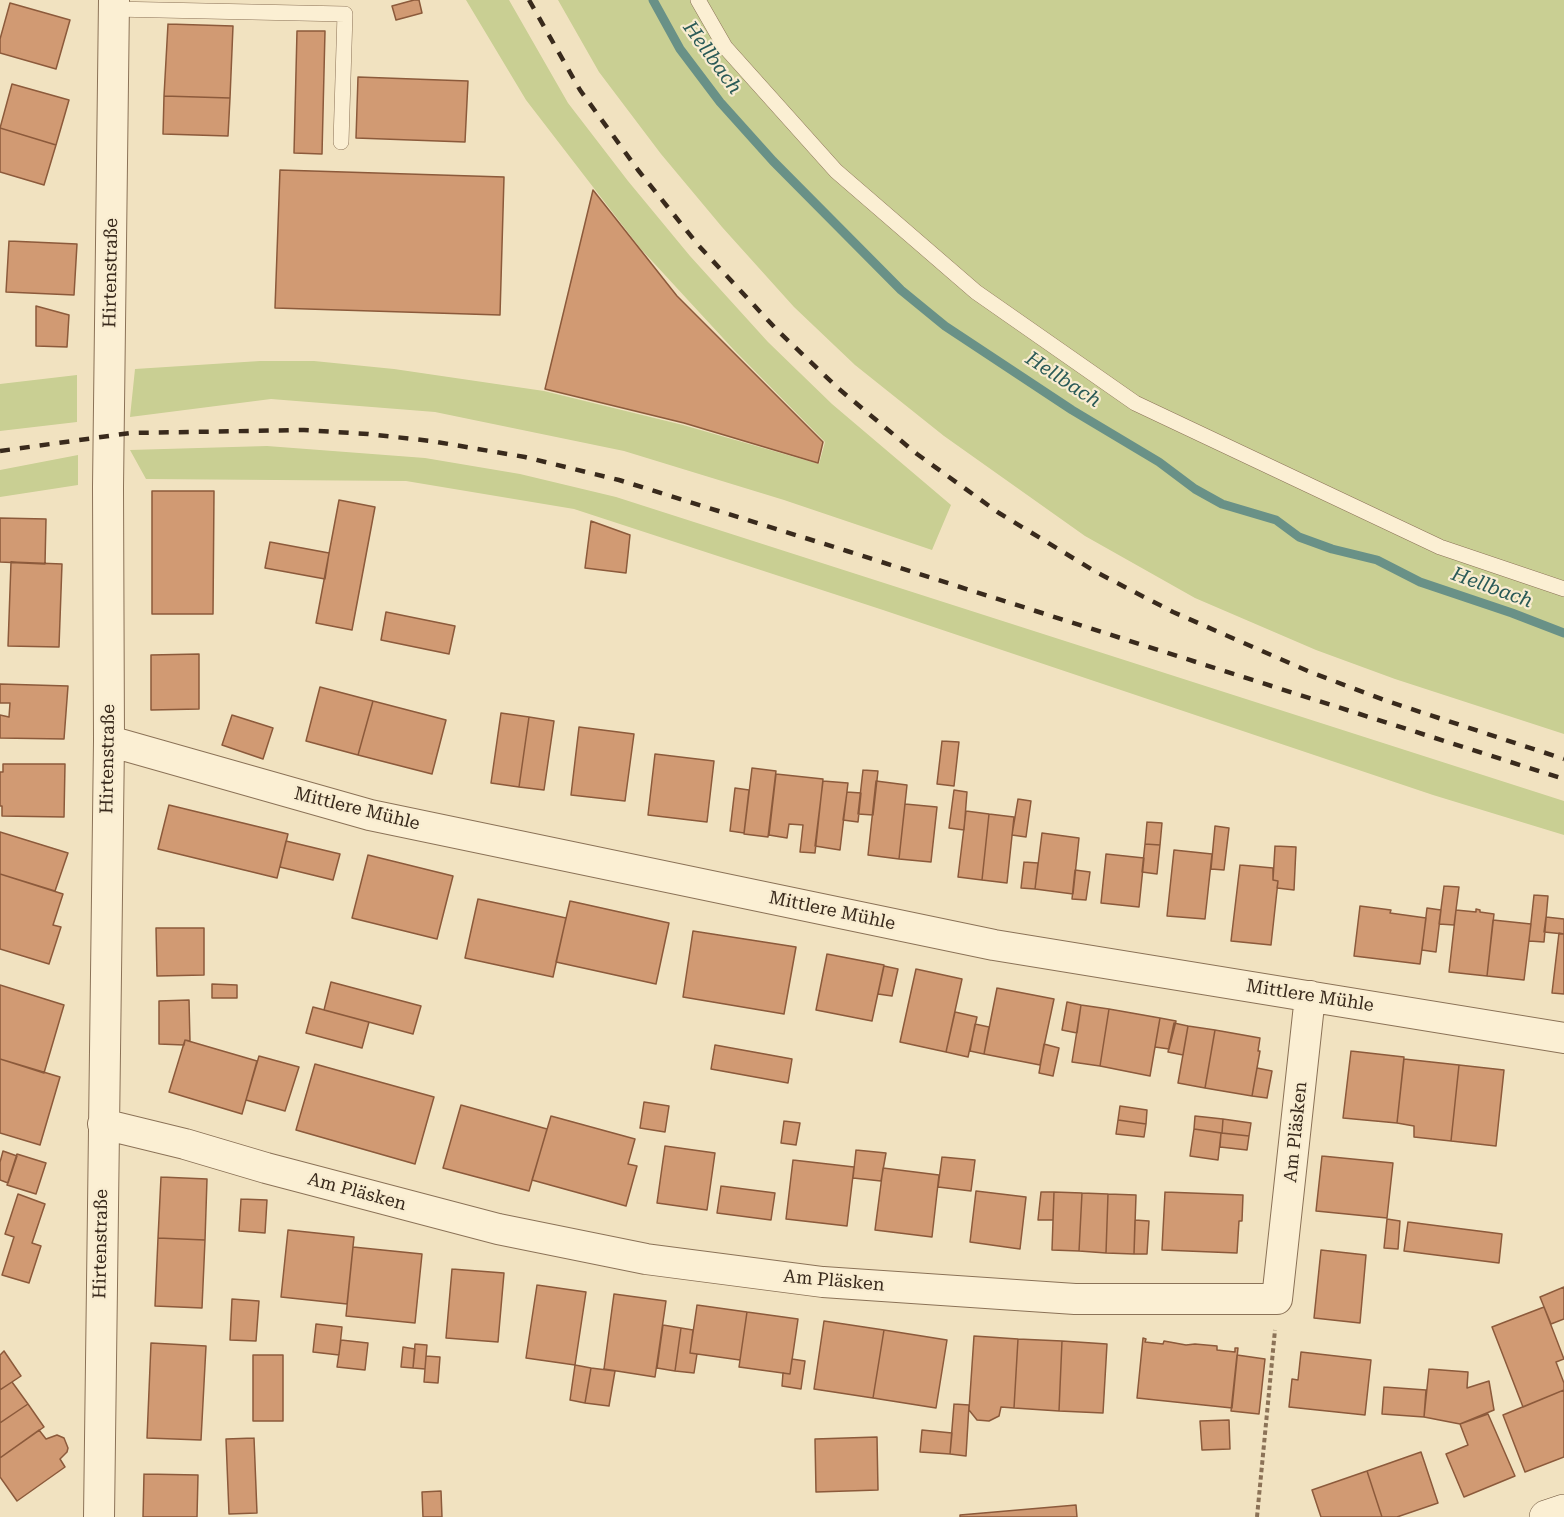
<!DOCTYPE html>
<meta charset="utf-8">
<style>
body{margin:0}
canvas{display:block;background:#f1e2c0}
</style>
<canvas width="1564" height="1517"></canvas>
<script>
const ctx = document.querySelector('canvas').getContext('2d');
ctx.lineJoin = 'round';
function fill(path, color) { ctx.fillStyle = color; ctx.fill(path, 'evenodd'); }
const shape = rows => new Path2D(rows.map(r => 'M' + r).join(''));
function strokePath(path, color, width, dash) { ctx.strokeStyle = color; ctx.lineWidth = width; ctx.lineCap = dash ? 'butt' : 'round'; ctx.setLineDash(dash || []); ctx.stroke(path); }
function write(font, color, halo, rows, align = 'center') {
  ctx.font = font + ' "Roboto Serif",serif'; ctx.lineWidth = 4.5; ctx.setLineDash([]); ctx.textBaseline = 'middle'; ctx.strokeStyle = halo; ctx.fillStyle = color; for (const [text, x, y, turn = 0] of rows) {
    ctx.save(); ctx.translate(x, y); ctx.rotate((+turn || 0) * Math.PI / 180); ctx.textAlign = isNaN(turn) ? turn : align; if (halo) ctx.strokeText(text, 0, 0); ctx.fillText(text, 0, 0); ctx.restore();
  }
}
const green = shape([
 [466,0,509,0,568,103,628,181,690,256,768,342,832,404,951,505,932,550,784,500,624,451,435,412,271,399,130,417,135,369,260,361,314,361,394,369,544,391,683,425,819,464,825,442,734,350,640,248,526,100],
 [558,0,1564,0,1564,734,1395,679,1316,650,1195,598,1085,536,944,436,855,365,794,307,722,227,661,154,599,72],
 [77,375,77,422,0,431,0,384],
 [267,446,425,458,520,474,616,497,1564,801,1564,835,1433,795,883,610,574,509,406,481,146,479,130,450],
 [78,455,78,485,0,497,0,470]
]);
const stream = shape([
 [653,0,680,49,720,102,773,161,901,290,945,326,1072,410,1159,462,1195,489,1222,504,1276,520,1299,537,1332,549,1377,560,1420,582,1512,613,1564,633]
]);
const building = shape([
 [414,0,419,0,422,13,396,20,392,6,414,0],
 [10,3,70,20,56,69,0,53,0,39,10,3],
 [168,24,233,26,230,98,164,96,168,24],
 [297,31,325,31,322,154,294,153,297,31],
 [358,77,468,81,465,142,356,138,358,77],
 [12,84,69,100,56,145,0,128,12,84],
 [164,96,230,98,228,136,163,134,164,96],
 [0,128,56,145,44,185,0,172,0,128],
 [280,170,504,177,500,315,275,308,280,170],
 [593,190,677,296,823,442,818,463,684,423,545,389,593,190],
 [9,241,77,244,74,295,6,292,9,241],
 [36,306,69,315,67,347,36,346,36,306],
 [152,491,214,491,213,614,152,614,152,491],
 [339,500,375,507,352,630,316,623,339,500],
 [0,518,46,519,45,564,0,562,0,518],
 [591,521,630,535,626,573,585,568,591,521],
 [270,542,329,553,325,579,265,568,270,542],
 [11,562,62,564,59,647,8,646,11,562],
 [386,612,455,626,449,654,381,640,386,612],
 [199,654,199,709,151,710,151,655,199,654],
 [0,684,68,686,64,739,0,738,0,715,9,717,10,703,0,703,0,684],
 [320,687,373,701,358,755,306,741,320,687],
 [373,701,446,720,432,774,358,755,373,701],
 [501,713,529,717,519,787,491,783,501,713],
 [232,715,273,728,263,759,222,745,232,715],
 [529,717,554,721,544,790,519,787,529,717],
 [579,727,634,734,625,801,571,795,579,727],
 [942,741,959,742,954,786,937,784,942,741],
 [655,754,714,761,707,822,648,815,655,754],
 [3,764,65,764,64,817,2,816,2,806,0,806,0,772,3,772,3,764],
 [752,768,776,771,768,837,744,834,752,768],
 [863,770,878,771,873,815,858,814,863,770],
 [776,774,823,779,815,853,800,852,803,825,789,824,787,838,769,835,776,774],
 [823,781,848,783,840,850,815,846,823,781],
 [876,781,907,785,899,859,868,855,876,781],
 [735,788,749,790,744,833,730,831,735,788],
 [954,790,967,792,964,830,949,828,954,790],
 [847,792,861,793,858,822,843,820,847,792],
 [1018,799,1031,801,1026,837,1012,835,1018,799],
 [905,804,937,807,931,862,899,859,905,804],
 [169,805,288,834,277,878,158,849,169,805],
 [966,811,989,814,982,880,958,877,966,811],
 [989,814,1014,817,1007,883,982,880,989,814],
 [1147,822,1162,823,1160,845,1145,844,1147,822],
 [1215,826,1229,828,1224,870,1211,869,1215,826],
 [0,832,68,853,55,891,0,874,0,832],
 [1042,833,1079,838,1073,894,1035,889,1042,833],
 [286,841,340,854,333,880,280,867,286,841],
 [1145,844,1160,845,1157,874,1142,872,1145,844],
 [1275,846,1296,847,1294,890,1277,888,1278,881,1273,880,1275,846],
 [1174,850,1212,854,1205,919,1167,916,1174,850],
 [1106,854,1144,858,1139,907,1101,903,1106,854],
 [368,855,453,876,437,939,352,918,368,855],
 [1024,862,1038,863,1035,889,1021,888,1024,862],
 [1240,865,1273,868,1273,880,1278,881,1271,945,1231,941,1240,865],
 [1075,870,1090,872,1086,900,1072,899,1075,870],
 [0,874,63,894,53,925,61,927,49,964,0,949,0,874],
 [1444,886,1459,887,1454,925,1439,924,1444,886],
 [1534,895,1548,896,1544,942,1529,941,1534,895],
 [478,899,566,918,553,977,465,958,478,899],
 [570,901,669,923,656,984,556,962,570,901],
 [1360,906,1391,910,1390,913,1426,918,1420,964,1354,956,1360,906],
 [1427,908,1441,910,1436,952,1422,950,1427,908],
 [1476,909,1480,910,1480,912,1494,914,1487,976,1449,972,1456,910,1476,912,1476,909],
 [1546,917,1564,919,1564,934,1544,932,1546,917],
 [1493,920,1531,924,1524,980,1487,976,1493,920],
 [156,928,204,928,204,975,157,976,156,928],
 [693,931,796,947,784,1014,683,997,693,931],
 [1559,933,1564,934,1564,994,1552,993,1559,933],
 [827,954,884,965,872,1021,816,1010,827,954],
 [884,966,898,969,892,996,878,994,884,966],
 [916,969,962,979,946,1052,900,1042,916,969],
 [331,982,421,1006,413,1034,324,1010,331,982],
 [212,984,237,985,237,998,212,998,212,984],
 [0,985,64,1005,44,1073,0,1059,0,985],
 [997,988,1054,999,1040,1065,984,1054,997,988],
 [189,1000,190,1041,185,1040,184,1045,159,1044,159,1001,189,1000],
 [1067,1002,1081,1005,1077,1033,1062,1030,1067,1002],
 [1081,1005,1109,1009,1100,1066,1072,1062,1081,1005],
 [313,1007,369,1022,362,1048,306,1033,313,1007],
 [1109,1009,1160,1018,1150,1076,1100,1066,1109,1009],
 [955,1012,977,1017,968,1057,946,1052,955,1012],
 [1160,1018,1176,1021,1169,1049,1155,1047,1160,1018],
 [1174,1023,1188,1026,1183,1055,1168,1052,1174,1023],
 [975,1024,989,1027,984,1054,970,1051,975,1024],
 [1188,1026,1215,1030,1205,1088,1178,1083,1188,1026],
 [1215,1030,1260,1038,1258,1051,1260,1051,1252,1096,1205,1088,1215,1030],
 [185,1040,257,1061,242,1114,169,1092,185,1040],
 [1044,1044,1059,1048,1053,1076,1039,1073,1044,1044],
 [715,1045,792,1059,788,1083,711,1069,715,1045],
 [1351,1051,1404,1057,1397,1123,1343,1118,1351,1051],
 [259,1056,299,1067,285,1111,246,1100,259,1056],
 [0,1059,60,1077,40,1145,0,1133,0,1059],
 [1404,1059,1459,1065,1451,1141,1414,1137,1414,1126,1397,1123,1404,1059],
 [315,1064,434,1097,415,1164,296,1130,315,1064],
 [1459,1065,1504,1070,1496,1146,1451,1141,1459,1065],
 [1257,1068,1272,1071,1267,1098,1252,1096,1257,1068],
 [644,1102,669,1106,665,1132,640,1128,644,1102],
 [461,1105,547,1129,529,1191,443,1168,461,1105],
 [1120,1106,1147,1110,1146,1124,1118,1120,1120,1106],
 [551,1116,635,1139,628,1164,637,1166,626,1206,532,1180,551,1116],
 [1195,1116,1223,1119,1222,1133,1194,1129,1195,1116],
 [1223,1119,1251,1123,1249,1136,1222,1133,1223,1119],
 [1118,1120,1146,1124,1144,1137,1116,1134,1118,1120],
 [784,1121,800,1123,796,1145,781,1143,784,1121],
 [1194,1129,1221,1133,1218,1160,1190,1156,1194,1129],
 [1221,1133,1249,1136,1247,1150,1220,1147,1221,1133],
 [665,1146,715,1153,707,1210,657,1203,665,1146],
 [856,1150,886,1153,881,1181,853,1178,856,1150],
 [3,1151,17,1156,8,1183,0,1180,0,1162,3,1151],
 [17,1154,46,1163,36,1194,7,1185,17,1154],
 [1322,1156,1393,1163,1387,1218,1316,1211,1322,1156],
 [942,1157,975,1160,971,1191,938,1187,942,1157],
 [793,1160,854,1167,847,1226,786,1219,793,1160],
 [883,1168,939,1175,932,1237,875,1230,883,1168],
 [161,1177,207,1179,205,1240,158,1238,161,1177],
 [721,1186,775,1193,771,1220,717,1213,721,1186],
 [976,1191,1026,1197,1020,1249,970,1242,976,1191],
 [1041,1192,1054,1192,1053,1220,1038,1220,1041,1192],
 [1054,1192,1082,1193,1079,1251,1052,1250,1054,1192],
 [1165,1192,1243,1195,1242,1221,1239,1221,1237,1253,1162,1250,1165,1192],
 [1082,1193,1108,1194,1106,1253,1079,1251,1082,1193],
 [18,1194,45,1204,32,1243,41,1246,29,1283,2,1275,14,1237,5,1234,18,1194],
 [1108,1194,1136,1195,1134,1254,1106,1253,1108,1194],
 [241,1199,267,1200,265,1233,239,1231,241,1199],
 [1387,1219,1400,1221,1398,1249,1384,1248,1387,1219],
 [1135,1220,1149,1221,1147,1254,1134,1254,1135,1220],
 [1408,1222,1502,1234,1499,1263,1404,1251,1408,1222],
 [288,1230,354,1237,347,1304,281,1297,288,1230],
 [158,1238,205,1240,202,1308,155,1306,158,1238],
 [353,1247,422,1254,415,1323,346,1316,353,1247],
 [1321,1250,1366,1255,1360,1323,1314,1318,1321,1250],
 [452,1269,504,1273,498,1342,446,1338,452,1269],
 [537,1285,586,1292,575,1365,526,1358,537,1285],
 [1564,1287,1564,1319,1551,1324,1540,1297,1564,1287],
 [614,1294,666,1301,655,1377,604,1369,614,1294],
 [232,1299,259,1301,256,1341,230,1340,232,1299],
 [697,1305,747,1312,740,1360,690,1353,697,1305],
 [1544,1307,1564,1359,1556,1362,1564,1383,1564,1390,1523,1407,1492,1327,1544,1307],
 [747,1312,798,1319,790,1374,739,1367,747,1312],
 [824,1321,884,1330,873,1398,814,1389,824,1321],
 [316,1324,342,1327,339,1355,313,1352,316,1324],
 [663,1325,681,1328,675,1371,657,1368,663,1325],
 [681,1328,693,1330,690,1353,697,1354,694,1373,675,1371,681,1328],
 [884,1330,947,1340,936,1408,873,1398,884,1330],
 [974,1336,1018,1339,1014,1408,1001,1407,999,1416,989,1421,977,1420,969,1410,974,1336],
 [1143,1338,1146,1339,1145,1342,1163,1344,1164,1341,1186,1345,1195,1344,1217,1346,1217,1350,1235,1352,1235,1348,1238,1348,1232,1408,1137,1398,1143,1338],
 [1018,1339,1062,1341,1059,1411,1014,1408,1018,1339],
 [341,1340,368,1343,365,1370,337,1367,341,1340],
 [1062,1341,1107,1344,1103,1413,1059,1411,1062,1341],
 [151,1343,206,1346,201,1440,147,1438,151,1343],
 [415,1344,427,1345,425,1369,413,1368,415,1344],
 [403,1347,415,1349,413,1368,401,1367,403,1347],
 [4,1351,21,1376,0,1390,0,1355,4,1351],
 [1301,1352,1371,1360,1365,1415,1289,1407,1292,1379,1298,1380,1301,1352],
 [253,1355,283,1355,283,1421,253,1421,253,1355],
 [1237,1355,1265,1359,1259,1414,1231,1411,1237,1355],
 [426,1356,440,1357,438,1383,424,1382,426,1356],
 [792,1359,805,1361,801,1389,782,1386,783,1373,790,1374,792,1359],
 [575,1365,591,1368,585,1403,570,1400,575,1365],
 [591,1368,615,1371,609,1406,585,1403,591,1368],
 [1429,1369,1468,1372,1467,1388,1489,1381,1494,1410,1460,1424,1424,1417,1429,1369],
 [12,1382,28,1404,0,1423,0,1390,12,1382],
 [1384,1387,1426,1390,1424,1417,1382,1414,1384,1387],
 [1564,1390,1564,1457,1525,1472,1503,1415,1564,1390],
 [28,1404,44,1427,0,1458,0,1423,28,1404],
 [954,1404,969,1405,966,1456,950,1454,954,1404],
 [1488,1414,1515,1476,1464,1497,1446,1454,1468,1445,1460,1424,1488,1414],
 [1229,1420,1230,1449,1202,1450,1200,1421,1229,1420],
 [39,1430,46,1439,57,1435,64,1438,68,1448,67,1452,60,1459,65,1467,17,1501,0,1477,0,1458,39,1430],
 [922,1430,952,1433,950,1454,920,1452,922,1430],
 [877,1437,878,1490,816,1492,815,1439,877,1437],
 [254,1438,257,1513,229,1514,226,1439,254,1438],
 [1421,1452,1438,1503,1397,1517,1382,1517,1367,1471,1421,1452],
 [1367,1471,1382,1517,1321,1517,1312,1490,1367,1471],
 [144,1474,198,1475,197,1517,143,1517,144,1474],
 [441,1491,442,1517,423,1517,422,1492,441,1491],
 [1076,1505,1077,1517,960,1517,960,1515,1076,1505]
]);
const path = shape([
 [1257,1517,1275,1330]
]);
const service = shape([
 [698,0,725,47,836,171,976,292,1135,403,1440,547,1564,589],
 [113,9,345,14,341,142]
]);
const minor = shape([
 [109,741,370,815,994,945,1564,1038],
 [103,1124,185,1144,266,1168,498,1229,646,1259,823,1282,1075,1299,1277,1299,1310,996],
 [99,1517,109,741,108,487,114,0]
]);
const secondary = shape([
 [1546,1517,1564,1511]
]);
const rail = shape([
 [529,0,580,90,638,170,699,246,777,330,839,389,917,454,999,513,1096,572,1173,612,1310,672,1387,701,1564,759],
 [0,451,130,433,304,430,368,434,431,441,525,457,619,480,847,551,1564,779]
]);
const streetNames = [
 ["Hirtenstraße",111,273,-89],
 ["Hirtenstraße",108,759,-89],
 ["Mittlere Mühle",357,809,14],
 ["Mittlere Mühle",832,911,12],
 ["Mittlere Mühle",1310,996,9],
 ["Am Pläsken",1296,1132,-84],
 ["Am Pläsken",357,1192,15],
 ["Hirtenstraße",101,1244,-89],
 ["Am Pläsken",834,1281,5]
];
const waterNames = [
 ["Hellbach",712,58,54],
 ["Hellbach",1063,380,33],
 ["Hellbach",1492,588,20]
];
fill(green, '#c9cf93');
strokePath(stream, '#699187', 9);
fill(building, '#d19a73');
strokePath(building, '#8c5a3b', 1.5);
strokePath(service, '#8b7257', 16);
strokePath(minor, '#8b7257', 32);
strokePath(secondary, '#6c533a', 34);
strokePath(path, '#8b7257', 4, [4.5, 3]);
strokePath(service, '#fbefd3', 15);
strokePath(minor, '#fbefd3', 30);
strokePath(secondary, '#fbefd3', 33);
strokePath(rail, '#392a1c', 4.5, [10, 10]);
write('18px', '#392a1c', '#f8ecd0', streetNames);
write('italic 20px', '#2a5a57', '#f8ecd0', waterNames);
</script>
